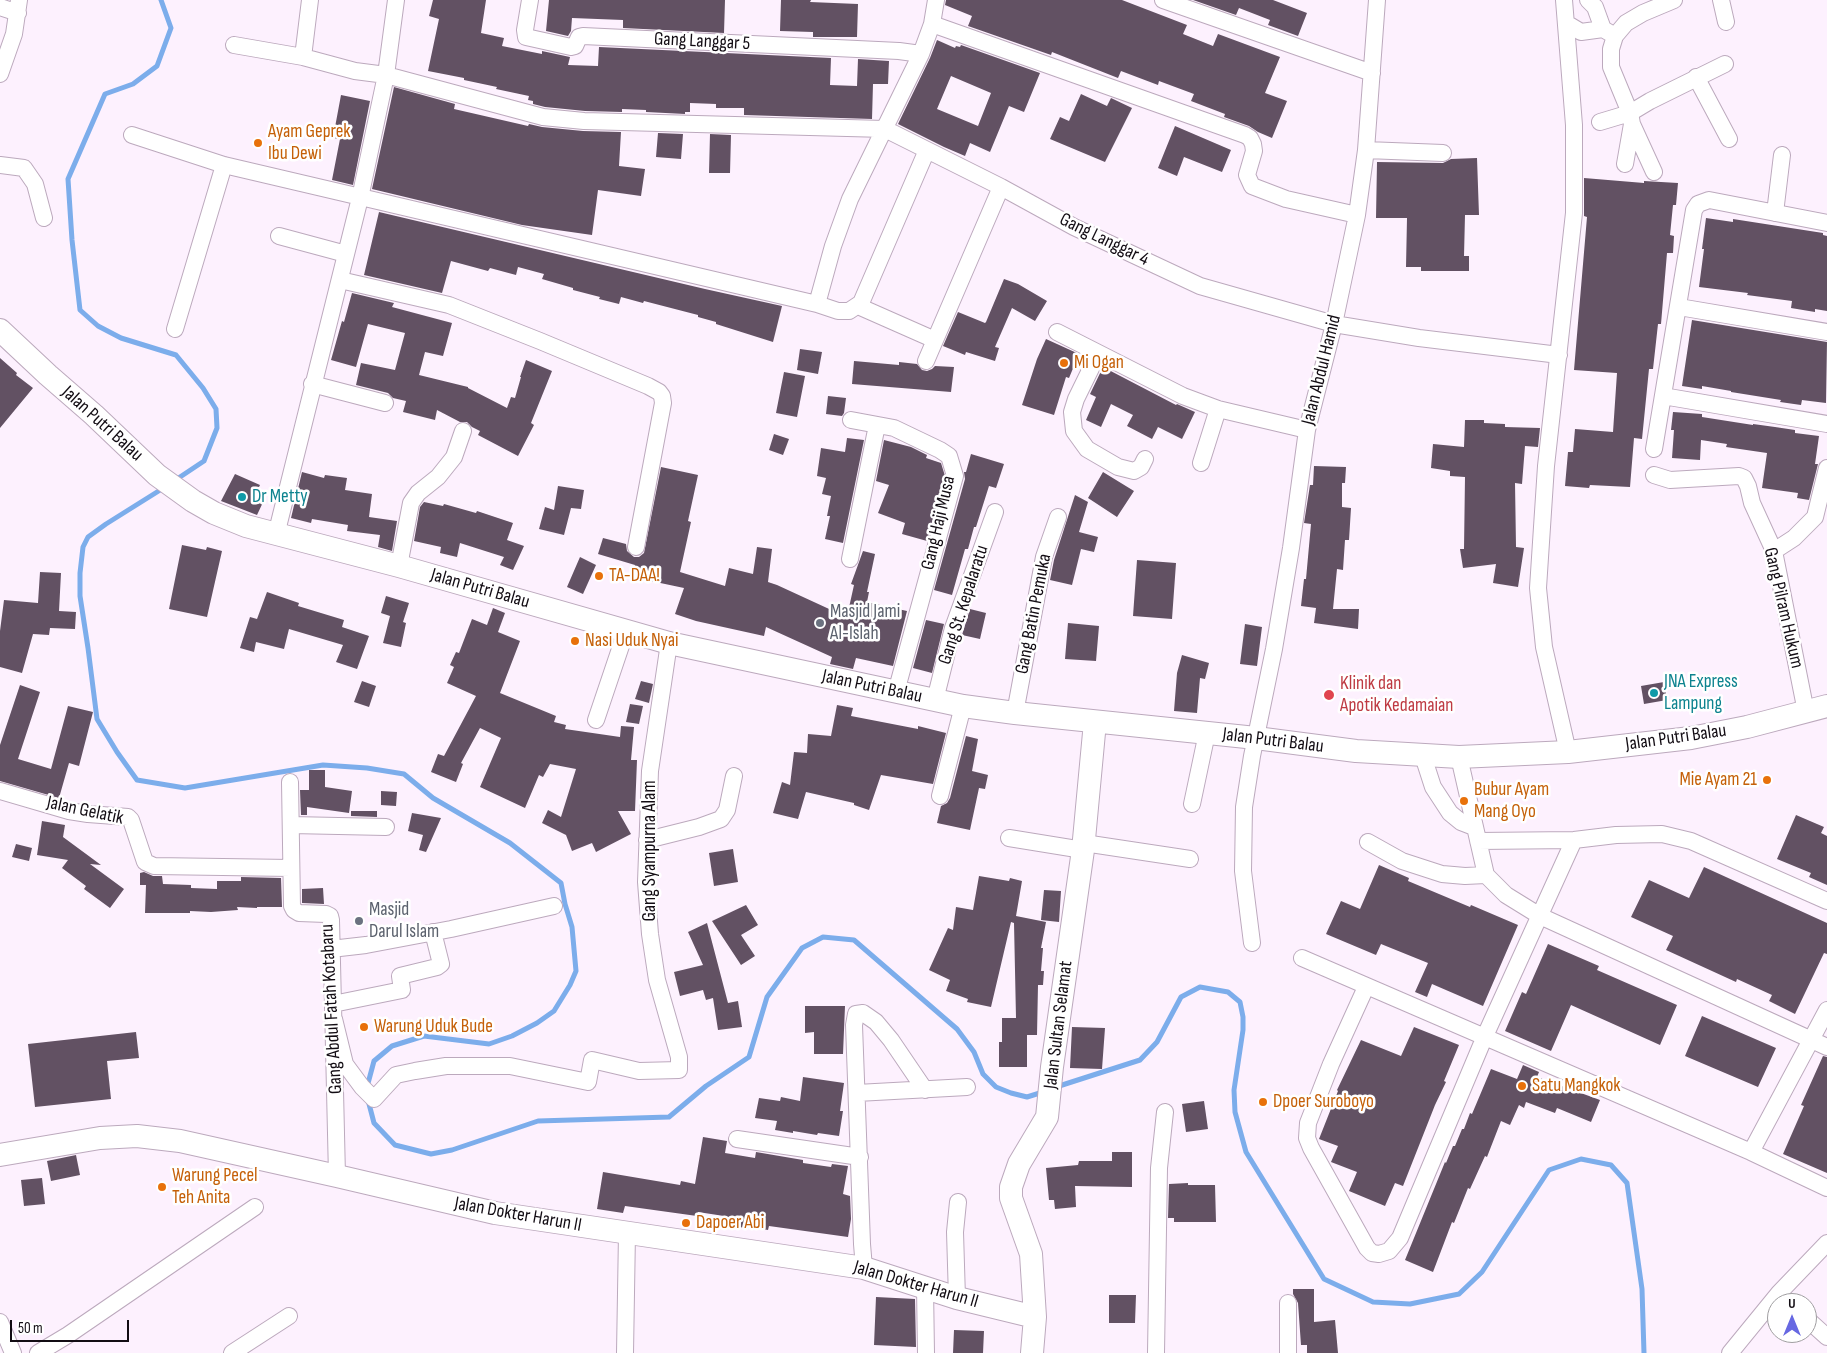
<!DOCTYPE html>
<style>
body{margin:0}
#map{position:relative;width:1827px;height:1353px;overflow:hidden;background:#fdf1fe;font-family:"Sofia Sans Condensed",sans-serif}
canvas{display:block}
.north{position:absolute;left:1767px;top:1293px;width:50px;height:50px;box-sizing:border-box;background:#fff;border:1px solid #a09ea1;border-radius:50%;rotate:0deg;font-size:14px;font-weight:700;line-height:20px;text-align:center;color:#120c13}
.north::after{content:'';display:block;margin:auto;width:18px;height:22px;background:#6768e2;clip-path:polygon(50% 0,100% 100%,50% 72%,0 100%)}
.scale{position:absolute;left:10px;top:1320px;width:119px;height:22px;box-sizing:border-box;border:2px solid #120c13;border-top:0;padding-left:6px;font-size:15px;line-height:18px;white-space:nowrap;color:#120c13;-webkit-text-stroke:4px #fff;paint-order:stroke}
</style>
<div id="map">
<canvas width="1827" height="1353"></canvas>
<div class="north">U</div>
<div class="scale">50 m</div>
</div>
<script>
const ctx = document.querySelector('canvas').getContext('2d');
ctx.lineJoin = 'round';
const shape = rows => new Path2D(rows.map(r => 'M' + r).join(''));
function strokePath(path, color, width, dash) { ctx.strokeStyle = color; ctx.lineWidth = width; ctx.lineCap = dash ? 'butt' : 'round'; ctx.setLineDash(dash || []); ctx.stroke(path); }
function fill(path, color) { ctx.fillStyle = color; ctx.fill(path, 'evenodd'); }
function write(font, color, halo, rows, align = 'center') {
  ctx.font = font + ' "Sofia Sans Condensed",sans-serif'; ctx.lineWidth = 5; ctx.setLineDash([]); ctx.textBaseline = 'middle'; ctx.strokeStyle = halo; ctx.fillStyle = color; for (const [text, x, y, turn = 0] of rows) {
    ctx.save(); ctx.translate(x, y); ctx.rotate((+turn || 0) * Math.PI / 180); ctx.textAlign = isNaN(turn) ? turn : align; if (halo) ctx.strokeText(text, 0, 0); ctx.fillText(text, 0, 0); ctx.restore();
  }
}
const stream = shape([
 [161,0,171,28,157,66,133,84,105,94,68,179,72,240,80,310,98,326,121,338,176,355,203,388,216,409,217,428,204,461,174,481],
 [165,487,106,524,88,537,83,547,80,573,80,596,88,648,97,719,117,752,137,780,185,788,323,765,367,768,404,774,433,798,510,843,561,883,565,904,572,927,576,971,570,985,554,1011,537,1023,512,1036,489,1044,424,1036,392,1046,374,1061,367,1087],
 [1056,1087,1140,1060,1157,1042,1181,997,1200,987,1228,992,1240,1002,1243,1017,1243,1030,1234,1090,1235,1112,1246,1152,1324,1279,1373,1302,1410,1304,1459,1294,1482,1272,1549,1170,1581,1159,1611,1165,1627,1183,1642,1289,1644,1353],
 [368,1100,374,1123,395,1145,431,1154,452,1150,538,1121,669,1117,706,1086,749,1057,767,997,802,948,823,937,854,940,957,1029,974,1052,983,1074,996,1087,1011,1093,1027,1097,1043,1092]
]);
const building = shape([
 [433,0,486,0,481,33,504,38,502,46,542,54,542,51,570,57,568,65,598,66,599,47,831,58,830,85,857,86,858,59,889,61,888,84,873,84,872,119,744,115,744,108,716,108,716,104,690,103,690,112,685,112,685,114,646,112,646,110,622,109,622,112,585,111,545,107,533,104,533,101,528,100,529,96,496,89,497,87,464,80,464,78,428,71,439,19,429,16],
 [549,0,725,0,724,33,623,28,623,20,572,18,571,31,568,36,546,31],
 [781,0,811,0,810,2,858,4,857,37,813,37,813,32,780,31],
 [946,0,1122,0,1187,25,1183,34,1213,46,1218,34,1280,57,1265,93,1287,101,1272,138,1258,132,1249,126,1224,117,1225,114,1191,101,1194,94,1159,81,1158,85,1121,71,1118,78,1052,52,1051,55,968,26,972,16,945,5],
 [1193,0,1273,0,1307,13,1298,36,1268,25,1270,20,1239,8,1236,15],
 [937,40,955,48,956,46,960,47,961,45,1040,73,1024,112,1009,106,990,152,970,143,965,156,944,147,898,124,930,58],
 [951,76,991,93,978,126,937,109],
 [394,87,455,104,454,109,528,126,529,124,542,127,583,131,621,132,619,166,645,169,641,196,598,190,592,235,522,225,372,189],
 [1081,94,1107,106,1111,98,1132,108,1105,162,1050,139,1060,117,1069,121],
 [341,95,370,101,353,185,332,180,340,139,333,138],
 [1175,126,1231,150,1222,172,1184,157,1177,176,1158,168],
 [658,133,683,134,681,159,656,157],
 [710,134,731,135,730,173,709,173],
 [1477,158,1479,215,1465,215,1464,256,1469,256,1469,271,1421,271,1421,267,1406,267,1407,218,1376,218,1377,162,1443,163,1451,159],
 [1584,178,1644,183,1644,181,1678,183,1676,205,1673,205,1670,235,1674,236,1673,253,1667,253,1661,324,1658,324,1653,369,1649,369,1642,439,1634,438,1630,487,1590,485,1589,488,1565,486,1568,452,1573,452,1575,429,1613,432,1617,373,1574,370,1587,217,1584,216],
 [379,212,705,289,782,306,773,342,716,324,716,322,698,317,698,315,644,301,643,303,621,297,619,304,599,299,600,297,573,290,573,288,542,279,544,274,518,267,516,275,490,268,488,271,451,261,442,293,364,275],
 [1706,218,1733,222,1733,219,1823,233,1823,235,1827,236,1827,311,1815,309,1815,312,1791,308,1792,301,1747,295,1748,293,1699,287,1704,249,1702,249],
 [1004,279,1018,284,1047,301,1035,321,1012,308,995,347,999,348,995,361,966,352,965,355,943,346,958,312,985,323,986,322],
 [352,293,394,303,392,307,452,323,443,356,425,352,419,375,468,387,468,388,507,408,511,397,515,398,521,377,520,377,526,360,552,371,531,423,534,425,518,456,478,435,480,431,472,427,467,422,460,422,437,410,435,420,403,412,406,401,393,398,388,393,356,385,361,363,395,370,405,333,368,324,356,367,331,360,342,321,344,322],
 [1692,320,1827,342,1826,403,1802,400,1801,405,1780,402,1781,400,1731,392,1731,391,1702,386,1702,389,1682,386],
 [1046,339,1079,354,1069,378,1066,377,1054,415,1022,405,1037,359],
 [800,349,822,352,818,374,797,370],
 [0,358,17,373,16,375,33,388,0,428],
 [854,361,899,365,899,362,917,364,922,370,927,371,932,369,935,366,954,367,951,392,852,384],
 [1103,367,1176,405,1177,404,1195,412,1182,439,1158,427,1152,439,1127,426,1133,415,1111,404,1101,427,1086,420,1096,397,1090,394],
 [784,372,805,376,797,417,776,413],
 [828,396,846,398,844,413,842,416,826,414],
 [1673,412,1702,414,1702,417,1753,425,1753,424,1775,427,1795,430,1795,433,1819,436,1815,464,1818,464,1809,500,1797,498,1798,493,1762,488,1767,453,1726,447,1727,444,1701,440,1700,460,1672,458,1674,430,1671,430],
 [1465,420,1484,420,1484,423,1505,424,1505,427,1540,428,1538,447,1525,446,1522,484,1515,483,1516,547,1524,548,1518,587,1493,583,1496,564,1463,568,1460,549,1464,549,1465,477,1450,476,1450,471,1431,468,1433,444,1464,447],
 [774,434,789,439,783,455,769,450],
 [847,438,864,440,843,543,825,539,830,516,827,516,831,496,822,494,826,478,817,476,821,448,845,452],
 [884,440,911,447,927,455,926,458,941,463,945,476,927,541,902,534,905,523,878,513,889,485,876,481],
 [971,454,1004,464,996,488,989,486,976,527,974,527,968,549,965,549,952,595,934,590,965,479,964,472,966,472],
 [1314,466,1346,467,1345,483,1342,483,1342,507,1351,508,1349,540,1345,540,1343,570,1337,569,1333,609,1359,609,1358,629,1314,623,1316,608,1301,606,1304,579,1306,579,1311,524,1304,523,1310,485,1313,485],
 [661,467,698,475,688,521,691,522,680,572,725,586,729,568,753,574,757,547,772,549,768,582,777,585,840,614,841,610,848,612,854,585,851,584,863,551,875,554,867,592,869,592,867,602,907,611,893,666,856,658,853,669,830,664,832,657,766,627,764,636,696,621,675,614,684,588,632,577,635,565,598,554,603,538,626,544,627,551,634,557,639,557,644,553],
 [302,472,324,478,325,475,347,478,345,490,372,494,369,517,397,521,392,551,378,547,380,535,347,531,348,525,312,519,311,523,291,518],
 [1103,472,1134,491,1117,517,1088,498],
 [235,474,260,485,255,495,265,498,257,515,221,501],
 [558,486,584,490,581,509,571,508,564,535,539,529,545,507,554,510],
 [1075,495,1088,502,1079,532,1098,537,1094,552,1081,549,1072,585,1050,580,1054,560],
 [424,502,443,506,444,504,476,513,477,511,513,523,507,540,524,546,513,570,500,565,504,557,460,543,457,557,440,553,441,547,414,541,420,507],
 [182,545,206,550,207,547,222,551,207,617,169,609],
 [580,557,596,565,583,594,567,587],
 [1137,560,1176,563,1172,619,1133,616],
 [40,572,61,573,59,611,76,612,75,629,50,628,49,635,33,634,22,673,0,667,0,631,4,600,38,603],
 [267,592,299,603,298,606,344,620,342,627,369,636,357,669,336,662,343,645,289,629,284,649,256,642,254,652,240,648,250,617,257,619],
 [386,596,409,603,403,622,406,623,401,647,383,643,390,616,381,613],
 [493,608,505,613,498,632,520,641,500,693,556,716,554,722,566,725,565,729,620,737,621,726,634,727,631,760,637,760,635,811,618,811,631,834,596,852,592,843,572,851,566,835,542,823,548,810,561,817,576,769,550,764,543,777,539,775,525,808,480,787,501,738,480,728,461,763,463,764,456,782,431,772,438,754,444,756,476,696,447,683,454,667,450,665,456,652,459,653,472,619,487,625],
 [970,609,986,613,980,639,962,635],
 [926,620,944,624,932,673,913,668],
 [1068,623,1099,626,1096,661,1065,659],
 [1245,624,1262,627,1257,666,1240,664],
 [1182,655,1209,663,1205,679,1200,678,1197,713,1174,711,1177,673],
 [362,681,376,686,369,707,354,702],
 [641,681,653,684,649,703,635,699],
 [1664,682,1667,700,1644,704,1641,686],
 [20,685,40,692,18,759,51,769,68,706,93,712,79,766,69,763,59,798,0,781,0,745],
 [630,704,643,706,639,724,626,722],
 [837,705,853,708,851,716,918,729,918,726,946,733,933,784,881,775,869,810,854,805,854,803,806,792,798,819,773,813,782,782,790,785,794,752,807,753,808,734,831,736],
 [966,736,978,739,972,771,988,775,985,789,979,788,970,830,937,823,941,806,947,803,950,798],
 [309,770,325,770,325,787,352,791,349,813,307,807,307,815,301,815,300,790,309,790],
 [381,791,397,792,396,806,381,805],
 [351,811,377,811,377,817,351,816],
 [412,813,441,818,426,852,419,850,423,835,408,831],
 [1796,815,1824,827,1821,833,1827,836,1827,885,1809,877,1811,873,1777,859],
 [42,821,65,825,63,837,101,865,90,864,124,889,110,908,84,889,86,886,62,868,68,860,37,855],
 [16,844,32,848,29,861,12,857],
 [733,849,738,882,714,886,709,853],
 [1379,865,1409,878,1408,881,1470,907,1471,905,1518,925,1483,1006,1432,984,1427,997,1415,992,1428,963,1381,944,1376,955,1326,934,1341,901,1360,909],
 [1704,867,1827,923,1827,954,1824,953,1795,1014,1769,1001,1772,995,1737,979,1736,982,1666,950,1673,936,1631,917,1649,880,1689,898],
 [144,872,153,876,162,876,163,884,191,885,191,888,217,889,217,881,241,881,241,877,281,878,282,907,257,907,257,908,237,907,238,910,211,912,190,911,190,913,145,913,146,885,140,885,140,873],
 [979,876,1009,881,1010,878,1022,881,1016,916,1046,922,1041,948,1043,948,1041,971,1044,971,1043,985,1038,985,1037,1035,1027,1035,1027,1067,999,1067,999,1042,1002,1042,1002,1018,1016,1018,1014,923,1011,922,991,1007,967,1002,968,999,946,991,950,980,929,970,948,928,953,930,956,907,973,910],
 [323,888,324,904,302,903,302,889],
 [1044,890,1061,891,1059,922,1041,920],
 [746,905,758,925,741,935,755,956,741,965,712,921],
 [707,923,728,1003,738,1001,742,1027,718,1030,713,998,706,1000,703,990,680,996,674,972,703,965,688,932],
 [1548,944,1599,966,1597,970,1677,1005,1660,1045,1571,1005,1551,1051,1505,1031,1522,992,1526,994],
 [805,1006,845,1006,843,1054,814,1054,814,1032,805,1033],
 [1702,1016,1776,1048,1758,1087,1685,1056],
 [1072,1027,1105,1028,1102,1069,1070,1068],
 [1414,1027,1459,1045,1444,1081,1446,1082,1435,1105,1403,1186,1395,1183,1385,1206,1349,1191,1357,1172,1331,1162,1338,1146,1319,1139,1338,1091,1337,1090,1361,1040,1401,1056],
 [136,1032,139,1058,107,1061,111,1099,35,1107,28,1044],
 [1823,1056,1827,1057,1827,1173,1783,1154,1804,1106,1801,1105],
 [1523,1065,1539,1072,1537,1077,1600,1100,1591,1122,1557,1108,1555,1113,1526,1102,1524,1108,1519,1105,1510,1125,1501,1121,1487,1157,1485,1156,1470,1189,1468,1188,1454,1223,1452,1222,1433,1272,1405,1260,1445,1162,1446,1163,1453,1146,1455,1146,1462,1129,1464,1129,1470,1113,1472,1114,1491,1069,1517,1079],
 [803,1077,844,1083,840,1111,843,1111,839,1136,818,1133,817,1135,793,1131,793,1133,775,1130,777,1121,755,1118,759,1098,780,1101,781,1097,800,1101],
 [1204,1101,1208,1129,1186,1132,1182,1104],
 [703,1137,727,1141,725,1153,755,1158,756,1152,803,1160,803,1163,831,1167,832,1164,848,1166,843,1194,850,1196,851,1219,848,1237,769,1226,768,1230,745,1226,745,1228,723,1224,724,1216,698,1212,697,1216,625,1206,623,1213,597,1209,603,1172,680,1185,681,1181,695,1184],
 [1112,1152,1132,1152,1132,1187,1075,1186,1076,1207,1055,1209,1054,1200,1049,1200,1046,1168,1078,1165,1079,1161,1112,1161],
 [76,1155,80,1175,51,1181,47,1161],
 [42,1178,45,1204,24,1206,21,1180],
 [1188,1183,1188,1185,1215,1185,1216,1222,1174,1222,1174,1218,1168,1218,1169,1184],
 [1293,1289,1314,1289,1314,1322,1335,1320,1338,1353,1307,1353,1307,1345,1301,1345,1298,1303,1293,1294],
 [1109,1295,1136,1295,1135,1323,1109,1323],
 [876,1297,915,1299,916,1347,874,1345],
 [954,1330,984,1331,983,1353,953,1353]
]);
const street = shape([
 [530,0,525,30,526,37,571,47,575,46,579,37,583,36,899,51,921,54],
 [1163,0,1372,73],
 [1564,0,1574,125,1574,213,1546,466,1538,588,1544,647,1568,752],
 [1588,0,1595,7,1603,29,1615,36],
 [1721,0,1726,22],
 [0,7,18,13],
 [1566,23,1581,32,1603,29],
 [932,24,1245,135,1250,138,1253,144,1254,151,1247,175,1252,186,1286,199,1357,215],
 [234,45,303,57,355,71,386,75,543,117,584,121,885,129,1001,187,1074,227,1200,286,1334,324,1419,338,1559,355],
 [303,57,310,0],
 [0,74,14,34,19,0],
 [1696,77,1729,139],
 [1600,122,1630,113,1650,101,1725,64],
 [132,135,224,165,817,304,833,246,850,199,921,54,932,24,936,0],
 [1366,150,1443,153],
 [1625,164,1632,124],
 [0,165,24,168,35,184,44,218],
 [1654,172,1632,124,1630,113,1611,67,1611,49,1615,36,1626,23,1643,13,1674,0],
 [1775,213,1782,155],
 [279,236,346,254],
 [340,280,449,305,540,341,648,386,659,392,662,396,663,403,636,547],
 [817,304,838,311,849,311,861,303,927,150],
 [858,306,935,340],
 [1679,307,1827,332],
 [175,329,224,165],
 [1057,332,1183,396,1218,409,1307,430],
 [1098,354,1076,399,1072,412,1074,431,1087,449,1118,467,1134,471,1141,467,1145,459],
 [926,361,1001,187],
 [312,384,385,403],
 [1663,396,1827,424],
 [851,420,894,428,940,450,949,456,955,476,896,692],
 [1654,449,1694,210,1698,204,1709,200,1827,223],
 [1201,463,1218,409],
 [1654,475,1670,480,1739,476,1744,478,1748,486,1752,503,1774,551,1806,712],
 [276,535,360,198,386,75,396,0],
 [1774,551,1794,538,1815,517,1827,468],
 [850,559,877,425],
 [399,566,411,503,418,493,438,477,454,457,463,431],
 [935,700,953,628,995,512],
 [1015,713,1044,557,1058,517],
 [596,720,626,631],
 [1423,756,1433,787,1450,813,1461,822,1474,827],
 [1459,757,1486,875,1506,895,1540,916,1827,1047],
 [290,782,292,906,294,910,299,913,326,914,330,916,331,920,337,1176],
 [0,791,69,811,88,814,128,817,131,820,145,862,154,866,291,868],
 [940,796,963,706],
 [1192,804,1207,733],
 [291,825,386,827],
 [1009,838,1083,850],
 [647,840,699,827,721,819,727,810,734,776],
 [1478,841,1574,840,1616,835,1662,834,1691,841,1827,901],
 [1368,842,1402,861,1442,874,1465,876,1486,875],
 [1084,843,1190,859],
 [1252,943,1243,871,1244,807,1252,756,1274,649,1291,548,1307,430,1334,324,1357,215,1366,150,1377,0],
 [331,949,366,945,451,929,554,906],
 [1302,958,1751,1152,1827,1188],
 [1366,987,1331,1064,1308,1123,1307,1138,1311,1148,1367,1248,1372,1253,1379,1254,1389,1251,1400,1238,1485,1036,1574,840],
 [333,1004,402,990,400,976,437,967,441,964,433,932],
 [334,1019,345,1064,362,1087,374,1099,396,1075,415,1071,446,1066,510,1066,588,1082,592,1060,639,1071,679,1070,679,1057,657,980,650,934,646,882,650,771,669,643],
 [857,1093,967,1087],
 [737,1139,860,1157],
 [1751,1152,1827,1010],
 [864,1268,862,1244,854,1025,856,1014,863,1013,876,1022,891,1040,925,1090],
 [925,1287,926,1353],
 [957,1298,955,1232,958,1202],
 [1288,1303,1288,1353],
 [1807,1319,1827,1337],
 [0,1322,13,1353],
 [38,1353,68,1335,255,1207],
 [232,1353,289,1316],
 [625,1353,627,1233],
 [1156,1353,1159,1168,1165,1112],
 [1730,1353,1779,1293,1827,1243]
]);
const secondary = shape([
 [0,330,48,375,94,415,157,475,193,501,214,513,246,526,399,566,669,643,963,706,1015,713,1256,738,1356,751,1459,757,1568,752,1691,738,1747,727,1827,706],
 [0,1155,100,1138,137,1136,180,1141,337,1176,495,1213,864,1268,957,1298,1035,1317],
 [1032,1353,1035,1317,1031,1254,1011,1198,1011,1187,1019,1164,1047,1117,1052,1067,1083,850,1095,722]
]);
const markers = [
 [258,143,5,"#e8710a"],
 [1064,363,5,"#e8710a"],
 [242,497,5,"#0f9aa8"],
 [599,576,5,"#e8710a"],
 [820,623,5,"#6b7280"],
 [575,641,5,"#e8710a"],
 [1654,693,5,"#0f9aa8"],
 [1329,695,6,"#e0444e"],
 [1767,780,5,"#e8710a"],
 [1464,801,5,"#e8710a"],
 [359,921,5,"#6b7280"],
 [364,1027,5,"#e8710a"],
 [1522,1086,5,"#e8710a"],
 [1263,1102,5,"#e8710a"],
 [162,1187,5,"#e8710a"],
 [686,1223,5,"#e8710a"]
];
const streetNames = [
 ["Gang Langgar 5",702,42,3],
 ["Gang Langgar 4",1104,240,26],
 ["Jalan Abdul Hamid",1322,370,-76],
 ["Jalan Putri Balau",102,424,42],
 ["Gang Haji Musa",939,523,-77],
 ["Jalan Putri Balau",480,589,16],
 ["Gang St. Kepalaratu",964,605,-72],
 ["Gang Pilram Hukum",1783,608,77],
 ["Gang Batin Pemuka",1034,614,-79],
 ["Jalan Putri Balau",872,687,12],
 ["Jalan Putri Balau",1676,738,-8],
 ["Jalan Putri Balau",1273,741,7],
 ["Jalan Gelatik",85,811,12],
 ["Gang Syampurna Alam",650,851,-90],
 ["Gang Abdul Fatah Kotabaru",332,1009,-93],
 ["Jalan Sultan Selamat",1059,1025,-83],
 ["Jalan Dokter Harun II",518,1215,10],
 ["Jalan Dokter Harun II",916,1285,16]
];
const foodNames = [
 ["Ayam Geprek",268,132],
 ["Ibu Dewi",268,154],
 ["Mi Ogan",1074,363],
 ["TA-DAA!",609,576],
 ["Nasi Uduk Nyai",585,641],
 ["Mie Ayam 21",1757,780,"right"],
 ["Bubur Ayam",1474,790],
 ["Mang Oyo",1474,812],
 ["Warung Uduk Bude",374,1027],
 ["Satu Mangkok",1532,1086],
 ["Dpoer Suroboyo",1273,1102],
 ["Warung Pecel",172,1176],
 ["Teh Anita",172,1198],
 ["Dapoer Abi",696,1223]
];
const cultureNames = [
 ["Dr Metty",252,497],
 ["JNA Express",1664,682],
 ["Lampung",1664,704]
];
const worshipNames = [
 ["Masjid Jami",830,612],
 ["Al-Islah",830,634],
 ["Masjid",369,910],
 ["Darul Islam",369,932]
];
const healthNames = [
 ["Klinik dan",1340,684],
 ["Apotik Kedamaian",1340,706]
];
strokePath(stream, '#7cadeb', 5);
fill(building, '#625163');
strokePath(street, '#bca9bd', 18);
strokePath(secondary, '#bca9bd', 24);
strokePath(street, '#fff', 16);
strokePath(secondary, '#fff', 22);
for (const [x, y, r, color] of markers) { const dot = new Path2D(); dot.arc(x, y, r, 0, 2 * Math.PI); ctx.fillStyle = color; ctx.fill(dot); strokePath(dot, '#fff', 2); }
write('19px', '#120c13', '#fff', streetNames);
write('19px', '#c56008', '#fff', foodNames, 'left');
write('19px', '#0d838f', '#fff', cultureNames, 'left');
write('19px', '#5b616d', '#fff', worshipNames, 'left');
write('19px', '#be3a42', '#fff', healthNames, 'left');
</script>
